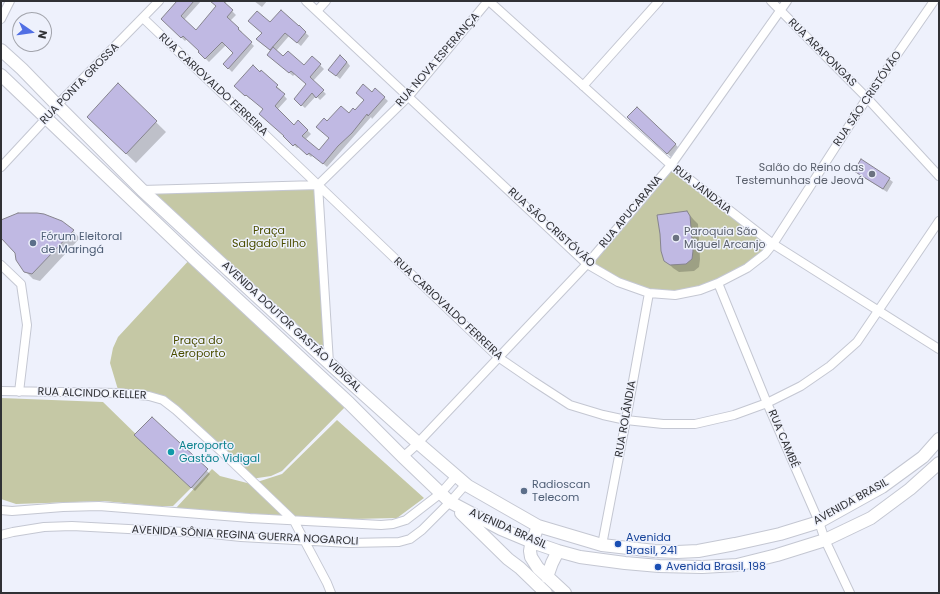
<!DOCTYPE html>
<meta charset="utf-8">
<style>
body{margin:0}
#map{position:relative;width:940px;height:594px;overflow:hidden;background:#eef1fc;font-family:Poppins,sans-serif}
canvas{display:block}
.frame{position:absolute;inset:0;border:2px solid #303135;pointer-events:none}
.north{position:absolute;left:12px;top:12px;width:40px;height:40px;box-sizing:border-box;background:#eef1fc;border:1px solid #a2a4ac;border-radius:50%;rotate:103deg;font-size:11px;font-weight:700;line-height:16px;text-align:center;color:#303135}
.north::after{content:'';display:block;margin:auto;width:14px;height:18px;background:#516fe4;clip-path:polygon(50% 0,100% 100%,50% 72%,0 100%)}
</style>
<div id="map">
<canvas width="940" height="594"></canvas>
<div class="frame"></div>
<div class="north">N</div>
</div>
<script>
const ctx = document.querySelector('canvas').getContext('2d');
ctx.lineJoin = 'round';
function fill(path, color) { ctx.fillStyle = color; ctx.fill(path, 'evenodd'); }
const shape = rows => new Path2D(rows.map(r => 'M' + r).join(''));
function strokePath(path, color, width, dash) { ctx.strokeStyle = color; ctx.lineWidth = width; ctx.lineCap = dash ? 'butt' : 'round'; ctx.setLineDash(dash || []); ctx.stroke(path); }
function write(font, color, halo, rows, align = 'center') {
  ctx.font = font + ' Poppins,sans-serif'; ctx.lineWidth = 3; ctx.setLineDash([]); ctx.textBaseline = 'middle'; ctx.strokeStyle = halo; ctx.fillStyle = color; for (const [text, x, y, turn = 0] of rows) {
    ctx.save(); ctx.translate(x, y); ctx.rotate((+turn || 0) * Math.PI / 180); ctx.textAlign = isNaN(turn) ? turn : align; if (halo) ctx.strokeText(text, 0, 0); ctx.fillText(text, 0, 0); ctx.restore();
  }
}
const green = shape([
 [671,165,773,244,765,254,700,290,649,293,588,264],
 [318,185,329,363,142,190],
 [192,257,349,403,282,471,271,476,251,479,163,400,119,393,110,363,113,348,118,337],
 [1,398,103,402,191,488,173,506,154,506,104,501,16,504,1,499],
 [337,420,424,498,397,518,352,519,273,515,176,508,212,469,220,476,251,484,282,474]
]);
const shadow = shape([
 [177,1,201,1,184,20,196,32,217,7,211,1,227,1,225,4,236,15,230,21,242,32,241,33,254,46,232,72,224,64,235,53,226,45,209,62,199,52,200,51,187,39,185,41,162,19],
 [254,1,267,1,262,7],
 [270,23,299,27,309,36,301,46,289,36,276,51,284,57,304,66,312,57,324,69,313,81,326,94,320,100,316,96,305,108,295,99,308,84,295,74,293,76,272,58,271,51,261,43],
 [347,62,350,66,340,79,333,73],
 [261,72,281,90,280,91,287,99,277,110,294,126,307,130,311,134,305,140,319,152,330,138,327,122,355,111,375,89,388,101,372,119,371,117,327,167,313,155,311,157,299,147,297,148,285,136,264,110,251,98,250,99,236,86],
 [118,85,166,132,136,163,98,127],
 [634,122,675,144,681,150,673,159],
 [855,170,889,179,893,182,887,192,858,174],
 [687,212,694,220,698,224,700,259,699,267,694,271,679,272,673,268,665,260],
 [1,221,73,231,80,238,40,281,33,279,25,271,16,252,1,236],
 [152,418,210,474,195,491,136,435]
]);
const building = shape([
 [177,1,194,1,181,16,196,30,216,6,210,1,223,1,233,10,227,17,239,28,238,29,252,42,228,69,223,64,233,53,222,42,205,59,198,52,199,51,183,36,181,38,161,19,177,1],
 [281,10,299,26,299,25,306,32,297,43,285,33,270,50,256,39,262,33,248,21,257,11,270,22,281,10],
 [273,47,283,56,288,51,304,65,312,56,321,64,310,77,324,90,316,98,312,93,301,106,294,99,306,84,291,71,289,73,267,55,273,47],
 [340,55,347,62,336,76,328,70,340,55],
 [253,65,260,72,261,70,278,85,276,87,285,94,275,106,294,125,298,120,308,130,302,136,319,150,329,138,316,127,324,118,327,121,341,106,349,113,353,108,355,110,364,100,356,93,363,84,372,92,375,88,385,97,368,116,367,114,352,133,338,146,323,164,309,153,307,155,295,144,293,146,283,136,284,136,259,114,263,109,246,95,245,96,234,86,253,65],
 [118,83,157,121,126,154,87,117,118,83],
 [637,107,676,144,667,154,627,117,637,107],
 [861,159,890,178,883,189,854,171,861,159],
 [687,211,690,216,693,251,692,259,686,264,670,265,664,261,661,251,660,234,657,215,687,211],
 [18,213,37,213,44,214,62,221,74,230,32,274,24,272,16,260,15,253,1,238,1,220,18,213],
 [152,417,208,469,191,488,134,435,152,417]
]);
const street = shape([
 [306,1,587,264,618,282,649,293,675,295,700,290,718,283,747,268,765,254,773,244,867,98,934,1],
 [489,1,671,165,773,244,939,349],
 [771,1,867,98,939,176],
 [317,11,326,1],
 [143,18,318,185,498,357,533,381,570,405,603,415,626,420,663,424,695,424,734,415,767,403,801,386,830,366,857,342,939,221],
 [1,19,10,1],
 [583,86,659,1],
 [1,167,54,110,57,105,159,1],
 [318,185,408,97,488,1],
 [318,185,329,363],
 [142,190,318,185],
 [1,265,21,284,27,325,19,392],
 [718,283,767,403,819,522,825,540,850,593],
 [1,391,119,393,149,396,163,400,176,410,222,452,294,521,327,583,331,593],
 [403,457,414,447,587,264,671,165,787,1],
 [1,510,12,511,63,507,99,506,250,518,381,525,393,524,406,520,441,493,456,476],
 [1,535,13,532,44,527,72,526,203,533,241,537,349,543,399,542,410,539,422,530,450,502,466,484],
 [602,545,626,420,649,293]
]);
const secondary = shape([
 [1,50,22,69,57,105,142,190,329,363,418,443,468,486,538,526,602,545,655,551,677,552,698,551,735,544,780,534,819,522,882,487,923,457,939,439],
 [1,75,192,257,349,403,403,457,450,502,501,529,532,542,558,551,580,557,625,563,659,566,702,567,737,565,777,555,825,540,871,518,910,489,939,463],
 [461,513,508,559,520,568,546,593],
 [538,526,531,545,530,551,531,557,538,568,565,593],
 [547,577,552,563,558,551]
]);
const markers = [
 [872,174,4,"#6b7280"],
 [676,238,4,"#6b7280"],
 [33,243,4,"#5c6f8a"],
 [171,452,4,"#0f9aa8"],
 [524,491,4,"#5c6f8a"],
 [618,544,4,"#1a4fb4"],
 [658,567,4,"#1a4fb4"]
];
const streetNames = [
 ["RUA ARAPONGAS",822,53,45],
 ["RUA NOVA ESPERANÇA",438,60,-49],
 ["RUA PONTA GROSSA",80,84,-46],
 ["RUA CARIOVALDO FERREIRA",213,85,43],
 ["RUA SÃO CRISTÓVÃO",868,99,-56],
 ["RUA JANDAIA",702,190,38],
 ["RUA APUCARANA",631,212,-50],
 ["RUA SÃO CRISTÓVÃO",551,228,42],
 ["RUA CARIOVALDO FERREIRA",448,309,43],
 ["AVENIDA DOUTOR GASTÃO VIDIGAL",291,327,43],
 ["RUA ALCINDO KELLER",92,394,2],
 ["RUA ROLÂNDIA",626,419,-80],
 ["RUA CAMBÉ",783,439,67],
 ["AVENIDA BRASIL",851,502,-29],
 ["AVENIDA BRASIL",508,529,24],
 ["AVENIDA SÔNIA REGINA GUERRA NOGAROLI",245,536,3]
];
const worshipNames = [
 ["Salão do Reino das",864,168],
 ["Testemunhas de Jeová",864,181],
 ["Paroquia São",684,232,"left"],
 ["Miguel Arcanjo",684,245,"left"]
];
const parkNames = [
 ["Praça",269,231],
 ["Salgado Filho",269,244],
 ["Praça do",198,341],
 ["Aeroporto",198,354]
];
const serviceNames = [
 ["Fórum Eleitoral",41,237],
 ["de Maringá",41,250],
 ["Radioscan",532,485],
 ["Telecom",532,498]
];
const cultureNames = [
 ["Aeroporto",179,446],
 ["Gastão Vidigal",179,459]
];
const transitNames = [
 ["Avenida",626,538],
 ["Brasil, 241",626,551],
 ["Avenida Brasil, 198",666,567]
];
fill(green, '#c5c8a5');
fill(shadow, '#0003');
fill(building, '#c0b9e3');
strokePath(building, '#86848e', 1);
strokePath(street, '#c4c7d2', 10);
strokePath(secondary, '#c4c7d2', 14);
strokePath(street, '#fff', 8);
strokePath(secondary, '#fff', 12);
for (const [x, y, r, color] of markers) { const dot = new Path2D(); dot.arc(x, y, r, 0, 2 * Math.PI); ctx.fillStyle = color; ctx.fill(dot); strokePath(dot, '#eef1fc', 1.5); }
write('11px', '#303135', '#eef1fc', streetNames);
write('11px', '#5b616d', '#eef1fc', worshipNames, 'right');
write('11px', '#4b4e00', '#eef1fc', parkNames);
write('11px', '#4e5e75', '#eef1fc', serviceNames, 'left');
write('11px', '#0d838f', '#eef1fc', cultureNames, 'left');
write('11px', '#164399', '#eef1fc', transitNames, 'left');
</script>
